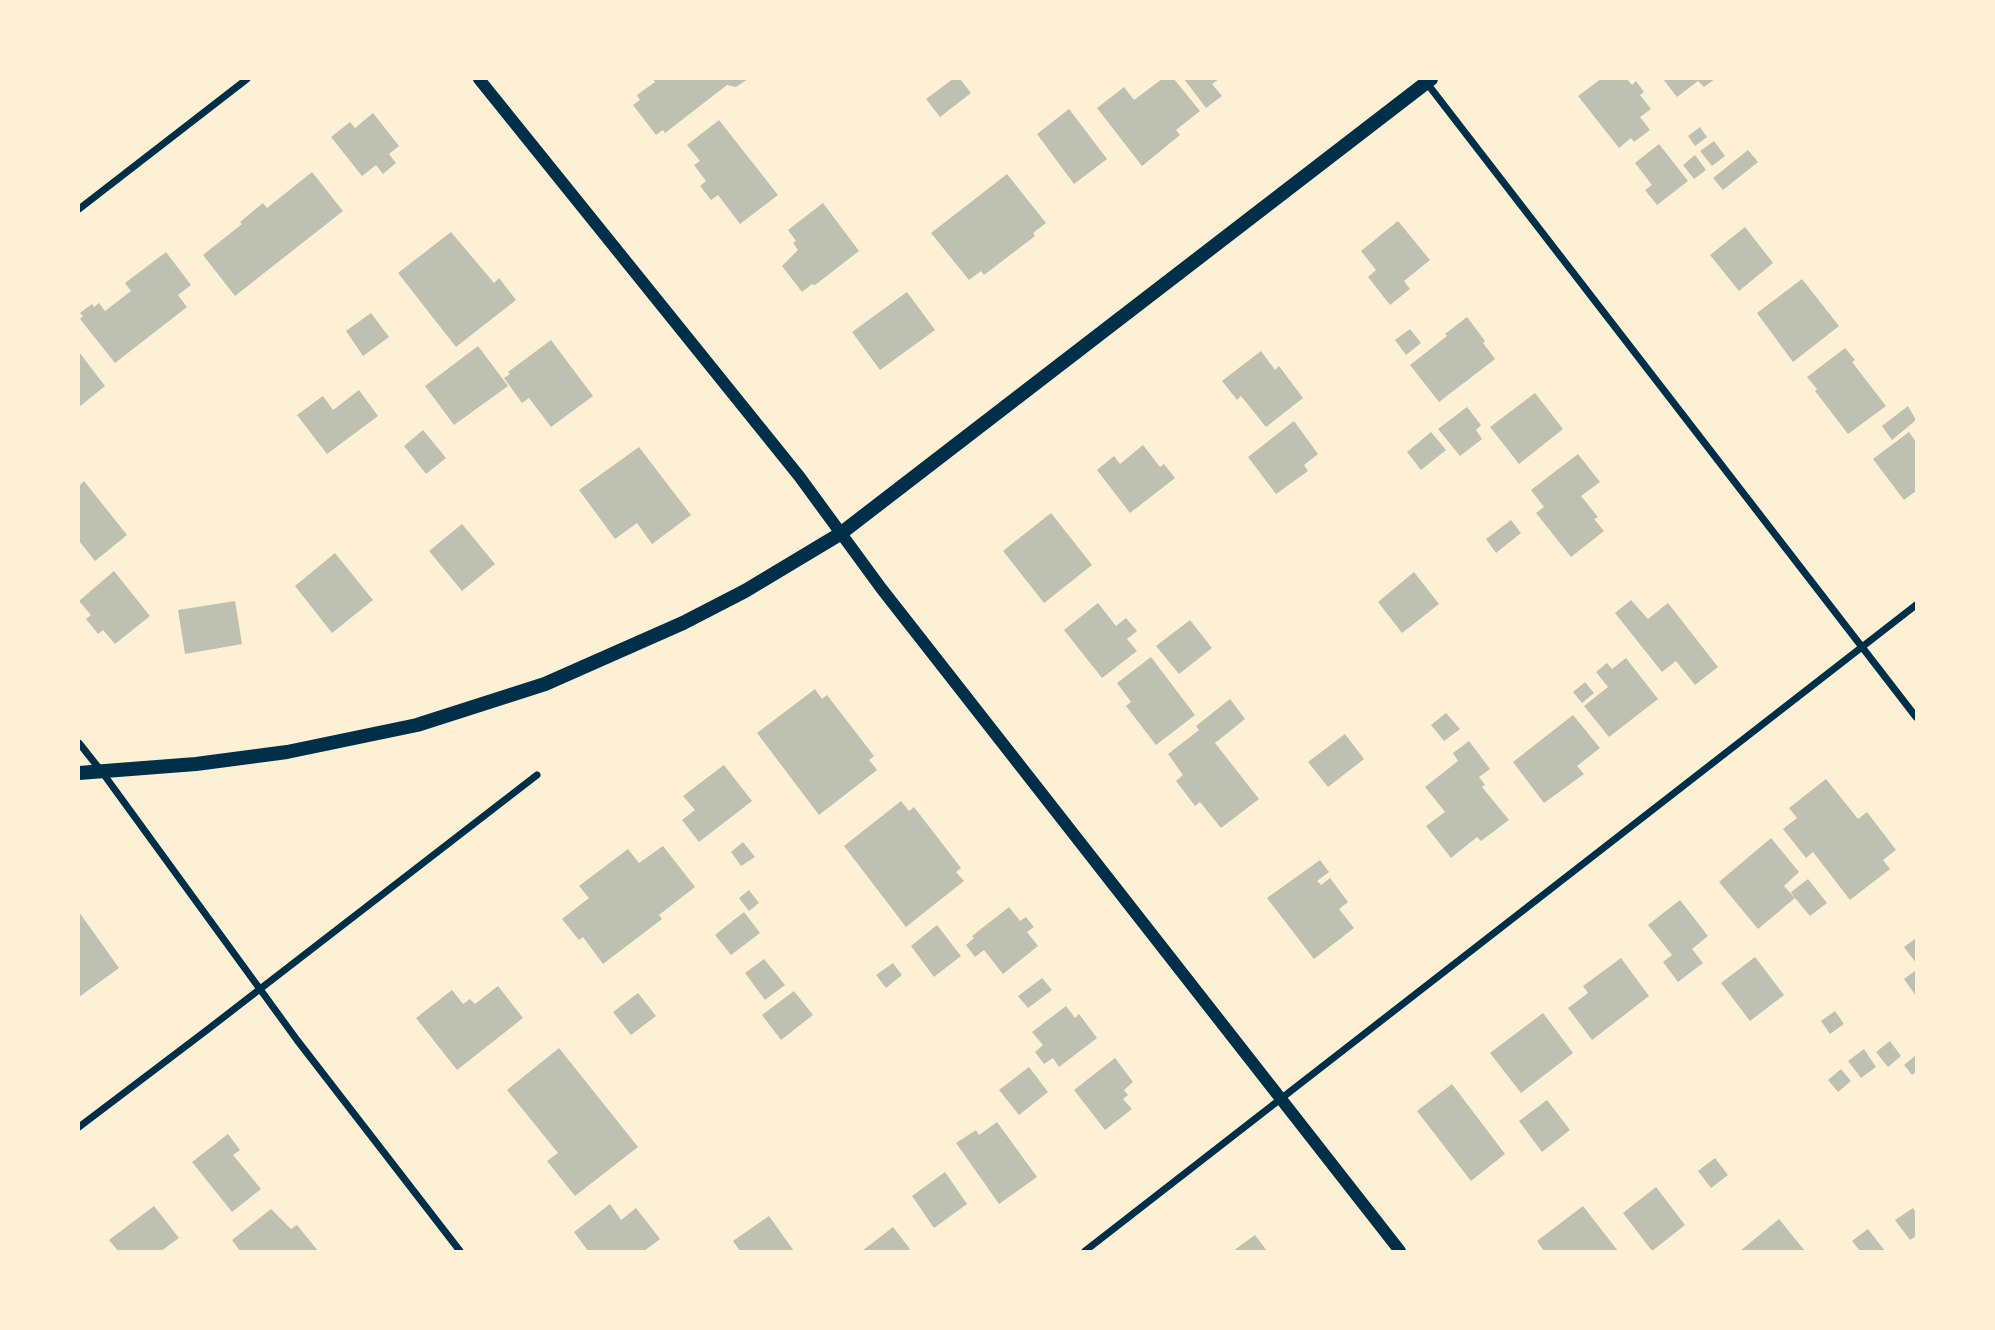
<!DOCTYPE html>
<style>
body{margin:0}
#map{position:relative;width:1995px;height:1330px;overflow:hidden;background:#fdf0d5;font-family:Mulish,sans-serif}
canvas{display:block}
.frame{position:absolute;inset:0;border:80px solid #fdf0d5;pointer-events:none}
</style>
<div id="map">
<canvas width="1995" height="1330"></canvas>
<div class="frame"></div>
</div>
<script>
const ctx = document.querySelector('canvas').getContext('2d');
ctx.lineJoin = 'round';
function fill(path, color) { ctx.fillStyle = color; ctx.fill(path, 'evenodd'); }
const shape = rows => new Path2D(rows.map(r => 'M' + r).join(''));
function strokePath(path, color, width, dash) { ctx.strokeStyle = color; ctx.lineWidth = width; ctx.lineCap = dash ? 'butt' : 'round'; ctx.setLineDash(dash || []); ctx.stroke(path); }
const building = shape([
 [653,79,748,79,736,87,727,85,665,133,663,130,656,135,633,105,640,100,637,95,655,82],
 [953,79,960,79,971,93,940,117,926,99],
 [1162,79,1174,79,1200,111,1176,130,1180,135,1142,166,1097,108,1124,87,1134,100],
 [1184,79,1219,79,1212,84,1222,96,1206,108],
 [1601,79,1627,79,1632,85,1636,81,1644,92,1640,95,1651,109,1640,117,1650,130,1634,142,1631,138,1619,148,1578,96],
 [1663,79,1715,79,1704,87,1698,81,1677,97],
 [1069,109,1107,159,1074,184,1037,134],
 [373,113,399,146,389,154,396,163,383,174,376,165,362,176,331,137,350,122,355,128],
 [719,120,778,195,740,224,718,195,711,200,700,186,706,181,694,165,700,161,687,145],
 [1700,127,1707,137,1695,146,1688,136],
 [1714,141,1725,156,1712,166,1700,151],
 [1659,144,1688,181,1657,205,1645,190,1652,185,1635,163],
 [1748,150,1758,162,1723,190,1713,178],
 [1695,155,1706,170,1694,179,1683,165],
 [312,172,343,211,235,296,203,255,242,224,240,222,263,203,267,208],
 [1007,174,1046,223,1033,233,1035,236,984,275,981,271,969,280,931,233],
 [823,203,859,251,815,285,812,284,802,292,782,266,798,250,793,243,796,241,788,230],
 [1398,221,1430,260,1404,281,1410,289,1390,305,1368,277,1376,270,1361,251],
 [1745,227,1773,263,1739,291,1710,255],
 [451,232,494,283,499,278,516,300,456,347,398,273],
 [166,252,191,285,178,295,187,307,115,363,80,319,83,316,80,313,92,304,94,307,99,303,105,311,131,291,125,283],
 [1802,279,1839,326,1793,362,1757,313],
 [907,292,935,330,880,370,852,332],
 [371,313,389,337,363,356,346,331],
 [1467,317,1485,341,1483,343,1495,359,1439,402,1410,365,1447,336,1445,334],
 [1410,329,1421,343,1406,355,1395,340],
 [551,340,593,396,551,427,529,398,522,403,504,378,510,374,508,372],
 [478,346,508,386,454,425,425,386],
 [1845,348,1855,360,1852,362,1886,406,1848,434,1815,391,1817,389,1807,377],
 [1261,351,1275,370,1279,366,1303,398,1266,427,1241,396,1237,400,1222,381],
 [79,352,105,386,79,407],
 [359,390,378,416,327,454,297,415,323,396,333,410],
 [1535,393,1563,429,1519,464,1490,427],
 [1908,406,1916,420,1892,440,1882,426],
 [1467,407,1481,425,1476,430,1482,439,1460,456,1438,429],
 [1294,421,1318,454,1304,465,1308,471,1276,494,1248,457],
 [423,430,446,458,426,474,404,446],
 [1431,432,1446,450,1421,470,1407,452],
 [1909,432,1916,442,1916,491,1904,500,1873,459],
 [1143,445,1160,467,1164,464,1175,478,1130,513,1097,470,1114,456,1120,464],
 [639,447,691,515,652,544,637,523,615,539,579,490],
 [1578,454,1600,482,1581,496,1598,517,1594,519,1604,531,1571,557,1536,513,1544,507,1531,490],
 [84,481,127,535,95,561,79,541,79,486],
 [1051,513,1092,565,1044,603,1003,551],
 [1511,520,1521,533,1496,553,1486,539],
 [462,524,495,564,462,591,429,551],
 [335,553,373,600,332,633,295,586],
 [114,571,150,616,115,644,103,630,98,634,86,619,91,615,79,601],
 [1414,572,1439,604,1402,633,1378,602],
 [1631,600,1648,619,1668,603,1718,667,1695,685,1676,661,1662,672,1615,613],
 [235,601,242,644,185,654,178,610],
 [1098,603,1116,626,1126,618,1137,631,1127,639,1137,651,1102,678,1064,630],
 [1190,620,1212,648,1179,674,1156,646],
 [1151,657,1195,715,1156,745,1126,706,1131,702,1117,683],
 [1626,658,1658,699,1609,737,1584,706,1608,687,1596,672,1607,663,1612,669],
 [1585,682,1594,693,1582,703,1573,692],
 [815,689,822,699,827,695,874,756,869,760,877,770,819,815,757,733],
 [1230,699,1245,719,1215,743,1259,799,1221,828,1200,802,1195,806,1176,781,1183,775,1168,754,1199,730,1196,726],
 [1446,713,1460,729,1444,741,1431,725],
 [1573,715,1600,748,1577,766,1584,774,1544,803,1513,762],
 [1345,734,1364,759,1328,787,1308,762],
 [1469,741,1490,769,1479,777,1485,785,1482,787,1509,820,1481,841,1477,837,1451,858,1426,826,1445,812,1425,787,1458,761,1453,753],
 [724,765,752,801,699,842,682,820,695,810,683,796],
 [1826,779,1858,819,1867,812,1896,850,1883,860,1890,869,1850,900,1813,852,1806,858,1783,829,1797,818,1789,808],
 [901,801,909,811,914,807,961,868,956,872,964,881,906,927,844,846],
 [1771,838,1799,872,1784,886,1795,898,1791,892,1808,879,1827,903,1810,916,1795,898,1758,929,1719,882],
 [743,842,755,857,741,866,731,852],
 [663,846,695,887,659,915,662,919,603,964,583,937,579,940,562,919,589,898,579,886,628,849,639,863],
 [1320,860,1329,872,1317,881,1321,885,1330,878,1348,902,1339,909,1354,928,1314,959,1267,898],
 [749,890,759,903,749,911,739,898],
 [1680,900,1708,936,1692,949,1703,963,1678,982,1663,962,1672,955,1648,925],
 [1009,907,1020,921,1026,917,1034,927,1027,932,1038,946,1003,974,984,950,975,957,966,945,974,938,972,936],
 [79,912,119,968,79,997],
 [744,912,760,933,731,955,715,935],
 [937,925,961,956,934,977,911,946],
 [1916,938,1916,963,1904,947],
 [1755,957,1784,995,1750,1021,1721,983],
 [1621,958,1649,996,1592,1040,1568,1008,1588,993,1583,986],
 [764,959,785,985,765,1000,745,973],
 [893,963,902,975,886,988,876,975],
 [1916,970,1916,996,1904,979],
 [1042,978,1052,990,1028,1008,1018,996],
 [498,986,523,1018,457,1070,416,1018,452,990,463,1004,470,999,475,1004],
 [794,991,813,1015,781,1040,762,1015],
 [638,993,656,1016,631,1035,613,1012],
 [1066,1006,1075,1018,1079,1014,1097,1038,1059,1067,1053,1058,1044,1064,1035,1052,1043,1045,1032,1032],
 [1835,1011,1844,1024,1830,1034,1821,1021],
 [1543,1013,1573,1053,1521,1093,1490,1053],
 [1890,1041,1901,1056,1888,1067,1876,1052],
 [559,1048,638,1147,575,1196,547,1161,558,1153,507,1090],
 [1864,1049,1876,1067,1861,1078,1848,1061],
 [1916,1055,1916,1072,1912,1075,1904,1065],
 [1115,1058,1133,1082,1124,1090,1128,1095,1123,1099,1132,1109,1105,1130,1074,1090],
 [1029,1067,1048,1092,1019,1115,999,1090],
 [1841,1069,1851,1081,1838,1092,1828,1080],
 [1452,1084,1505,1154,1471,1181,1417,1111],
 [1547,1100,1570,1130,1542,1152,1519,1121],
 [997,1122,1037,1177,999,1204,956,1143,976,1130,979,1135],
 [228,1134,240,1150,233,1155,261,1189,232,1212,192,1162],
 [1715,1158,1728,1175,1711,1188,1698,1171],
 [945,1172,967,1204,934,1228,912,1196],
 [1656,1187,1685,1225,1652,1251,1623,1213],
 [610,1204,621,1220,636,1208,660,1239,644,1251,588,1251,574,1232],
 [154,1206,179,1238,161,1251,118,1251,109,1240],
 [1583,1206,1618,1251,1544,1251,1537,1241],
 [1913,1208,1916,1213,1916,1236,1910,1240,1895,1220],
 [271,1209,291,1229,297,1225,318,1251,240,1251,232,1240],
 [769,1216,794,1251,740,1251,733,1241],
 [1779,1219,1805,1251,1740,1251],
 [893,1227,910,1249,907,1251,862,1251],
 [1868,1229,1885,1251,1860,1251,1852,1241],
 [1255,1235,1267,1251,1233,1251]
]);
const minor = shape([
 [1426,82,1916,717],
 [79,209,247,79],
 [79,743,102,772,297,1040,460,1251],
 [79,1127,207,1030,537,775],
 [1085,1251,1916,605]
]);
const tertiary = shape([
 [479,79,799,476,881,588,1400,1251]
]);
const secondary = shape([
 [79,773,196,764,287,752,417,725,545,684,683,623,745,591,840,534,1431,79]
]);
fill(building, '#bec0b2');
strokePath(minor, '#003049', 7);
strokePath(tertiary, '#003049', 12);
strokePath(secondary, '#003049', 14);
</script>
